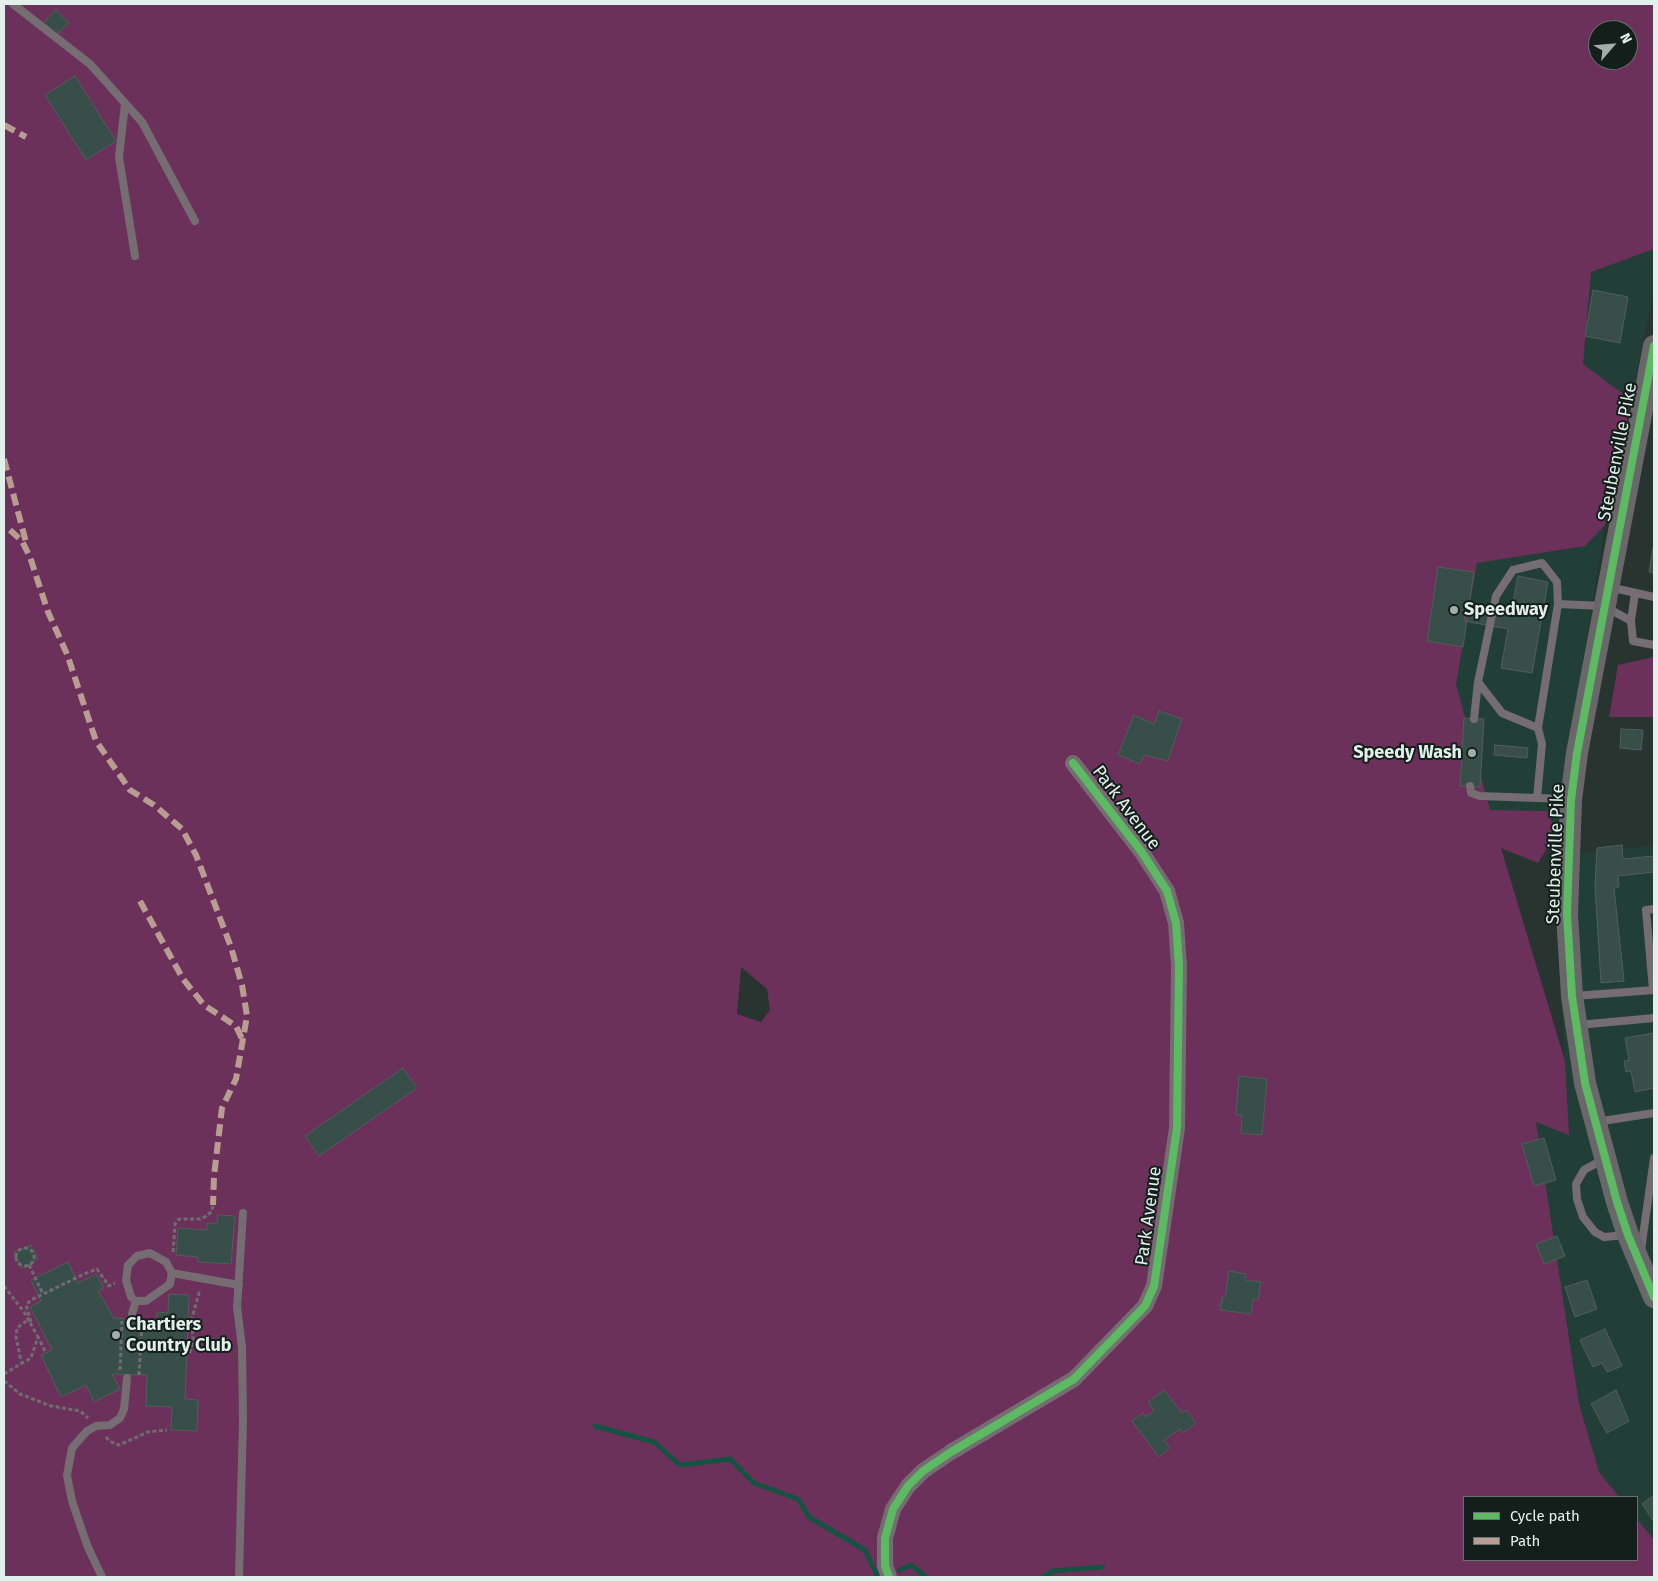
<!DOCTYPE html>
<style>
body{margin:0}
#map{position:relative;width:1658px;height:1581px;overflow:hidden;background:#283430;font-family:"Fira Sans",sans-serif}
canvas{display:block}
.frame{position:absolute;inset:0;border:5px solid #e2f0eb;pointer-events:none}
.legend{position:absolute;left:1463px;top:1496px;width:175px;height:65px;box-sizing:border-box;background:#141f1b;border:1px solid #66736e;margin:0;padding:6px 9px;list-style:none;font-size:15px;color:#e2f0eb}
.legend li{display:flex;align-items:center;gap:10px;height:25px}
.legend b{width:25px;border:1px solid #66736e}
.north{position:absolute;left:1588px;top:20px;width:50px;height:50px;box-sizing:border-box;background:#141f1b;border:1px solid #66736e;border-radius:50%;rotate:63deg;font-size:14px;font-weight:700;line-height:20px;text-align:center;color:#e2f0eb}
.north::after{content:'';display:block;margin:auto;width:18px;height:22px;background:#a1aeaa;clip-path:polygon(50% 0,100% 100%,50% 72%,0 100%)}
</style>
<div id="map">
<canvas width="1658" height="1581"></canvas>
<div class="frame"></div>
<ul class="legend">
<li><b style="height:6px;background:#5cba63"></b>Cycle path</li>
<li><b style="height:6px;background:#b99d93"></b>Path</li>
</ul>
<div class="north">N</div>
</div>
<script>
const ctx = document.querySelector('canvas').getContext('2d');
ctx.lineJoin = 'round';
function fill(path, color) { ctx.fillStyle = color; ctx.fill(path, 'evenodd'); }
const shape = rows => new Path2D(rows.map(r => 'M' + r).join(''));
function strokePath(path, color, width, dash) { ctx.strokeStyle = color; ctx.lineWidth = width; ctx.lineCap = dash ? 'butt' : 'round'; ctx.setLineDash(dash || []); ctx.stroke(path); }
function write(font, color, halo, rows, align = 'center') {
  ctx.font = font + ' "Fira Sans",sans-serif'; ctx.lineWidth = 4; ctx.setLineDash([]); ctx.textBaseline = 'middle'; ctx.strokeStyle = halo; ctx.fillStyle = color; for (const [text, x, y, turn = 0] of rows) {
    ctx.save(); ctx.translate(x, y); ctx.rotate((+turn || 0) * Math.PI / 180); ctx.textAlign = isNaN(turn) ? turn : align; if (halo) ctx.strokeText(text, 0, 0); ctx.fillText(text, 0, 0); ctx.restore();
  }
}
const built = shape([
 [1654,213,1654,290,1627,417,1577,378,1585,261],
 [1605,525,1556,833,1547,811,1455,810,1430,545,1574,526],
 [1654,845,1654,1577,1637,1560,1637,1497,1580,1497,1484,1094,1565,1061,1553,852,1586,853]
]);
const green = shape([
 [4,4,1654,4,1654,249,1591,272,1583,364,1626,396,1629,454,1605,525,1585,546,1477,563,1456,684,1490,810,1547,811,1556,833,1538,863,1501,848,1565,1061,1569,1135,1536,1122,1579,1404,1599,1472,1619,1497,1464,1497,1464,1560,1637,1560,1637,1519,1654,1540,1654,1577,4,1577],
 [1598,30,1628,30,1628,60,1598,60],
 [741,967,767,989,770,1010,761,1022,737,1014],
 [1654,657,1654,717,1609,717,1618,665]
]);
const stream = shape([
 [595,1426,654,1442,680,1465,730,1459,754,1483,798,1499,809,1517,865,1550,878,1577],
 [900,1570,911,1565,926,1577],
 [1043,1577,1053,1571,1102,1567]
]);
const building = shape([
 [56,10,69,23,56,35,43,23,56,10],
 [75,76,116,141,86,160,45,95,75,76],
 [1593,290,1628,297,1620,343,1585,336,1593,290],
 [1654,542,1654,573,1649,572,1654,542],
 [1438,567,1474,572,1463,647,1427,641,1438,567],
 [1518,576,1548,582,1532,673,1501,668,1508,629,1464,621,1467,604,1511,612,1518,576],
 [1159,711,1182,719,1168,761,1144,755,1140,764,1118,755,1134,715,1154,724,1159,711],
 [1464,718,1484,719,1480,787,1460,786,1464,718],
 [1621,729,1643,730,1641,750,1620,748,1621,729],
 [1495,745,1528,748,1527,758,1494,755,1495,745],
 [1622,845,1623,859,1654,856,1654,872,1618,876,1619,887,1614,888,1624,981,1601,983,1595,887,1597,848,1622,845],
 [1654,1033,1654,1088,1635,1092,1631,1071,1626,1072,1624,1061,1629,1060,1625,1038,1654,1033],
 [403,1068,417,1088,319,1156,305,1136,403,1068],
 [1239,1076,1267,1079,1262,1135,1241,1133,1242,1115,1236,1115,1239,1076],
 [1544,1138,1556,1180,1534,1186,1522,1144,1544,1138],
 [218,1215,235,1216,231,1264,198,1262,198,1257,176,1255,178,1228,207,1230,207,1223,217,1224,218,1215],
 [1557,1236,1565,1256,1544,1264,1536,1244,1557,1236],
 [31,1245,38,1259,22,1268,14,1253,31,1245],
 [68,1262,78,1283,96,1274,104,1288,98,1291,114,1318,157,1320,157,1312,168,1313,169,1294,189,1295,185,1399,198,1400,197,1431,171,1430,172,1407,146,1406,147,1375,112,1374,120,1389,94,1402,86,1385,61,1397,41,1355,52,1350,30,1307,41,1301,31,1280,68,1262],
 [1229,1271,1246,1274,1245,1280,1261,1282,1258,1300,1253,1299,1251,1314,1220,1310,1222,1297,1225,1297,1229,1271],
 [1587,1280,1597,1309,1575,1317,1565,1287,1587,1280],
 [1605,1329,1622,1366,1607,1372,1602,1363,1593,1367,1580,1340,1605,1329],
 [1164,1390,1182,1413,1186,1410,1196,1423,1183,1433,1180,1429,1164,1440,1170,1448,1159,1457,1132,1421,1143,1413,1146,1417,1154,1411,1148,1402,1164,1390],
 [1616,1390,1629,1421,1607,1433,1591,1404,1616,1390],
 [1654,1495,1654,1522,1642,1504,1654,1495]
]);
const path = shape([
 '16 1257a9 9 0 1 1 18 0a9 9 0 1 1-18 0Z',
 [173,1252,175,1224,179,1219,200,1219,207,1216,212,1211,213,1205],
 [29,1265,43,1294],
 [4,1286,24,1312,38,1337],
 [31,1322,26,1305,31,1300,84,1274,97,1269,109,1286,115,1283],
 [190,1353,193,1340,192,1318,199,1293,197,1290],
 [22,1365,16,1337,17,1328,29,1319],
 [120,1370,122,1321],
 [4,1374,31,1358,38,1337,46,1353],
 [139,1375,142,1321],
 [4,1381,20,1394,51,1406,80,1411,88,1418],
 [106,1437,109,1441,119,1445,148,1432,167,1430]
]);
const lane = shape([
 [13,4,90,64,142,122,195,221],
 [125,104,119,157,135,256],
 [1609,587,1654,597],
 [1631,621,1635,593],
 [1474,719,1478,682],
 [1538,728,1502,713,1478,682,1496,596,1513,570,1542,563,1557,582,1558,604],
 [1470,786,1471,793,1480,796,1537,798],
 [1569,799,1537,798,1542,744,1538,728,1558,604,1604,606,1631,621,1633,641,1654,645],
 [1653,990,1646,910,1654,909],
 [1574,996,1654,990],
 [1578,1025,1654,1018],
 [1596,1122,1654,1113],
 [1602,1160,1584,1170,1576,1184,1577,1199,1583,1217,1595,1232,1604,1237,1627,1235],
 [1641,1250,1654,1158],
 [136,1301,131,1297,126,1280,128,1265,137,1256,150,1253,166,1262,172,1273],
 [132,1314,136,1301,146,1301,170,1284,172,1273,239,1285],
 [102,1577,87,1545,72,1501,67,1475,72,1448,87,1431,96,1426,110,1425,120,1418,124,1409,127,1378],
 [239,1577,243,1420,242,1347,237,1307,243,1213]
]);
const street = shape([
 [889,1577,885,1566,885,1538,893,1509,908,1486,923,1471,951,1452,1074,1379,1145,1306,1154,1286,1177,1128,1179,966,1176,923,1167,891,1141,851,1073,763]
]);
const secondary = shape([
 [1654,346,1577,753,1571,800,1567,914,1572,996,1585,1083,1617,1202,1628,1235,1654,1297]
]);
const quiet = shape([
 [4,125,26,137],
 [4,459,27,546],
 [10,530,22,541,30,557,48,612,67,654,96,741,130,790,154,805,182,829,196,855,231,947,242,985,247,1016,236,1079,222,1108,214,1176,213,1205],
 [140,901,183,979,204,1005,236,1026,243,1041]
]);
const cycleway = shape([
 [1654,346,1577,753,1571,800,1567,914,1572,996,1585,1083,1617,1202,1628,1235,1654,1297],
 [889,1577,885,1566,885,1538,893,1509,908,1486,923,1471,951,1452,1074,1379,1145,1306,1154,1286,1177,1128,1179,966,1176,923,1167,891,1141,851,1073,763]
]);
const markers = [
 [1454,610,5,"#a1aeaa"],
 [1472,753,5,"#a1aeaa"],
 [116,1335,5,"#a1aeaa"]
];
const streetNames = [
 ["Steubenville Pike",1618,452,-79],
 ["Park Avenue",1126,808,53],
 ["Steubenville Pike",1556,854,-88],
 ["Park Avenue",1149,1216,-82]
];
const poiNames = [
 ["Speedway",1464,610],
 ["Speedy Wash",1462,753,"right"],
 ["Chartiers",126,1325],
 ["Country Club",126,1346]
];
fill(built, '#213f36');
fill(green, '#6b315a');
strokePath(stream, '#165242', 5);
fill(building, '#384f49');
strokePath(building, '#535d5a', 1);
strokePath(path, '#6e6d6f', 3, [4, 2.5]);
strokePath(lane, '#756d72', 8);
strokePath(street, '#756d72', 16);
strokePath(secondary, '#6a676b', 22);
strokePath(quiet, '#b99d93', 6, [12, 6]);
strokePath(cycleway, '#5cba63', 8);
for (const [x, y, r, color] of markers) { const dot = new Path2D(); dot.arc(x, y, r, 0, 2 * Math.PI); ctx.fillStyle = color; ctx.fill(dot); strokePath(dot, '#141f1b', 2); }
write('18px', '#e2f0eb', '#141f1b', streetNames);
write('bold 18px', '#e2f0eb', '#141f1b', poiNames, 'left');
</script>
